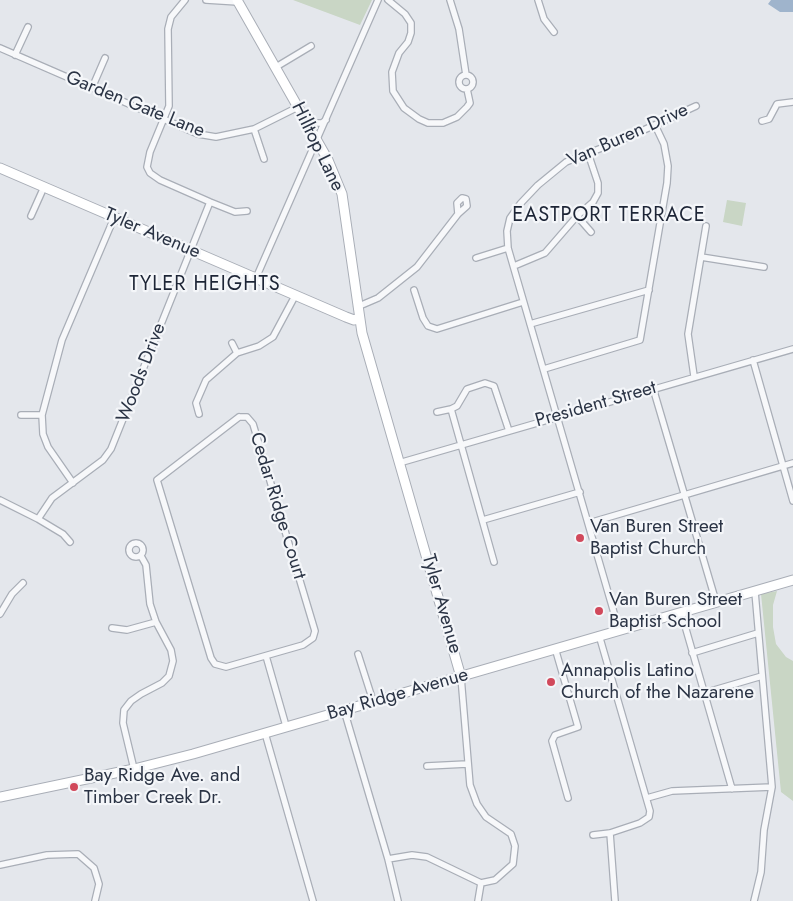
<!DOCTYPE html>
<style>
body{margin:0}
canvas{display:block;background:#e4e7ec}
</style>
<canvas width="793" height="901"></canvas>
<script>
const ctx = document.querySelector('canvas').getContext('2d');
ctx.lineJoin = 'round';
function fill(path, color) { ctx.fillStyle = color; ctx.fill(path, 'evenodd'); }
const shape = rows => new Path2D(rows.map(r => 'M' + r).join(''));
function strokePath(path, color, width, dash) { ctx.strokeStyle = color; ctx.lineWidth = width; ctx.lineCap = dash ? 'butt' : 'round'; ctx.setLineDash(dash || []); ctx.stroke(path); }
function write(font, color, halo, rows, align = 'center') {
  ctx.font = font + ' Jost,sans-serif'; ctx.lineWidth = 4.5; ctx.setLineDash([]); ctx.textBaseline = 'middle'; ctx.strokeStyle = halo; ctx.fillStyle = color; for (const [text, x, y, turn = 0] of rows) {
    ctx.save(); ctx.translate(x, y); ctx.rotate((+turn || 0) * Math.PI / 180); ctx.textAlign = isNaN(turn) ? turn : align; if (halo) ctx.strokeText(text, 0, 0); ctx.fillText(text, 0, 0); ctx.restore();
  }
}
const green = shape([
 [293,0,372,0,360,25],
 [727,200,746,203,742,226,723,222],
 [777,591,773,605,773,627,776,644,786,657,793,661,793,801,781,792,761,594]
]);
const water = shape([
 [771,0,793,0,793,12,780,12,768,4]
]);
const street = shape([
 [185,0,171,17,168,29,169,106,150,152,147,167,150,173,160,180,210,202,235,212,247,211],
 [206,0,238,2],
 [388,0,405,14,411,23,411,33,408,42,399,53,392,72,393,91,404,108,419,119,428,123,443,123,457,117,467,107,470,103,467,89],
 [450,0,459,29,466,75],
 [538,0,544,19,554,32],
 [0,48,198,134,216,137,254,129,298,107],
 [15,55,28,27],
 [276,67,311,46],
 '459 82a7 7 0 1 1 14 0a7 7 0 1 1-14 0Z',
 [92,88,105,58],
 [305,117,313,123,322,123,326,120],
 [762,121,769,119,777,104,793,102],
 [254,129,264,159],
 [31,216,44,187],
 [577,216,591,232],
 [701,257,764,267],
 [476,258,508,248],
 [514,266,545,253,577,216,593,202,598,193,598,183,588,153],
 [256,278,378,0],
 [414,290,423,318,428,326,437,329,523,302],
 [357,307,378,298,417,267,458,214,467,206,466,199,462,198,457,203,458,214],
 [530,324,649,290],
 [232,343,237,353],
 [753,360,793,501],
 [544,369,640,340,667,183,668,166,664,144,655,125],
 [694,376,688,334,706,226],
 [653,388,716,602],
 [437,412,451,409],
 [199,414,196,403,206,380,237,353,259,346,273,337,295,296],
 [21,415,42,415],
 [239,417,247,417,253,424,315,631,313,638,303,645,226,667,215,664,211,658,157,480,239,417],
 [399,463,793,349],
 [73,483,48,447,43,434,42,415,62,340,114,218],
 [0,500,38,519,63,534,70,542],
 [38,519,52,498,103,460,111,449,210,202],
 [483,520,580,492],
 [589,523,793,463],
 '129 550a7 7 0 1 1 14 0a7 7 0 1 1-14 0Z',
 [494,562,451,409,457,406,467,389,485,383,494,386,509,431],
 [681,612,732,789],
 [0,614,12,594,23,583],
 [112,628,127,630,156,622],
 [619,630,508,248,507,231,510,218,520,204,538,185,566,162,622,140,696,106],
 [555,648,578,727,555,735,552,741,568,798],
 [692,653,758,633],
 [358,654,373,701],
 [266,656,286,726],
 [704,693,762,676],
 [344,710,388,859,398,901],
 [265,733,313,901],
 [427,766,467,764],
 [134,769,123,723,124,710,131,701,141,694,162,683,169,676,173,661,171,650,156,622,150,604,146,565,141,556],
 [647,798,672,791,772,787],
 [610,833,615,901],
 [593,835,610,833,640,823,649,817,650,811,599,635],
 [388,859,412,855,427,857,481,883,495,880,513,864,515,846,511,834,486,817,477,804,470,785,461,677],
 [0,865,47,855,78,854,94,868,99,884,95,901],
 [478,901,481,883],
 [754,901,761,872,764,830,772,787,755,592]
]);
const secondary = shape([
 [237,0,328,160,342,194,362,333,461,677],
 [0,168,346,317,354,320,359,318],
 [0,797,134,769,193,754,793,580]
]);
const markers = [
 [580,538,5,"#d1495b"],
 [599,611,5,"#d1495b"],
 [551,682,5,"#d1495b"],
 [74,787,5,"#d1495b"]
];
const streetNames = [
 ["Garden Gate Lane",135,105,22],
 ["Van Buren Drive",628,136,-24],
 ["Hilltop Lane",317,147,64],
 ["Tyler Avenue",152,234,23],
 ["Woods Drive",142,373,-69],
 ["President Street",596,405,-16],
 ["Cedar Ridge Court",277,506,73],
 ["Tyler Avenue",441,604,74],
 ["Bay Ridge Avenue",398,695,-16]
];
const poiNames = [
 ["Van Buren Street",590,527],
 ["Baptist Church",590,549],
 ["Van Buren Street",609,600],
 ["Baptist School",609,622],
 ["Annapolis Latino",561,671],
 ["Church of the Nazarene",561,693],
 ["Bay Ridge Ave. and",84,776],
 ["Timber Creek Dr.",84,798]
];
const neighbourhoodNames = [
 ["EASTPORT TERRACE",609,216],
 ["TYLER HEIGHTS",205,285]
];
fill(green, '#c9d6c5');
fill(water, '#9fb4cc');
strokePath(street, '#a9aeb7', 8);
strokePath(secondary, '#a9aeb7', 11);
strokePath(street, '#f7f8fa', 5.5);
strokePath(secondary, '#fff', 9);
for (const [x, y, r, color] of markers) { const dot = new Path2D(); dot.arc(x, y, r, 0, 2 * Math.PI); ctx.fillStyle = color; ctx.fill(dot); strokePath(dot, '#f4f6f9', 2); }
write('19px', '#2b3445', '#f4f6f9', streetNames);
write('19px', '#2b3445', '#f4f6f9', poiNames, 'left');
ctx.letterSpacing = '1px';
write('20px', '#1d2536', '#f4f6f9', neighbourhoodNames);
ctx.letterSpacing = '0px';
</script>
